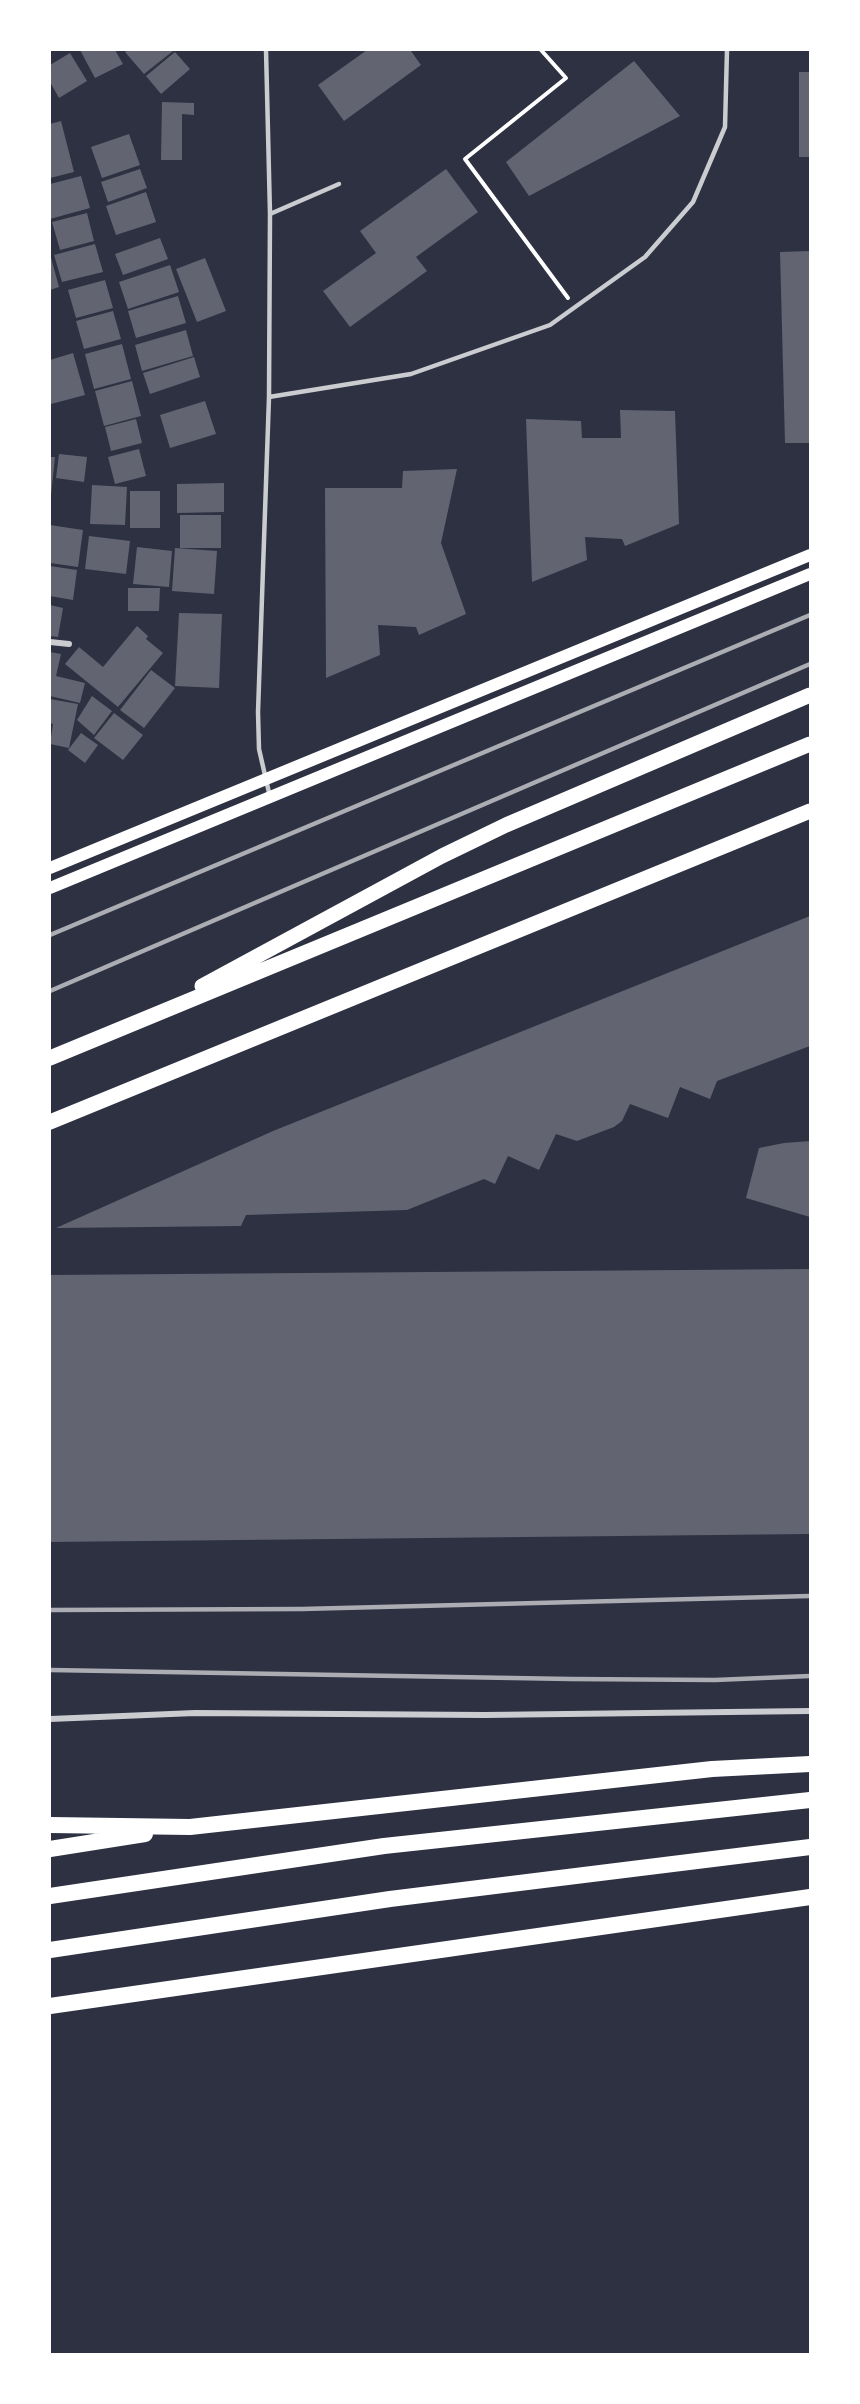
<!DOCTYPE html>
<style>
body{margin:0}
#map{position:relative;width:860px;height:2404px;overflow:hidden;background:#2d3142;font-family:"Source Sans 3",sans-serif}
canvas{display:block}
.frame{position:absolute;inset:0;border:51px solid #fff;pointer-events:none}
</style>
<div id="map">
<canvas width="860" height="2404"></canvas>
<div class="frame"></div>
</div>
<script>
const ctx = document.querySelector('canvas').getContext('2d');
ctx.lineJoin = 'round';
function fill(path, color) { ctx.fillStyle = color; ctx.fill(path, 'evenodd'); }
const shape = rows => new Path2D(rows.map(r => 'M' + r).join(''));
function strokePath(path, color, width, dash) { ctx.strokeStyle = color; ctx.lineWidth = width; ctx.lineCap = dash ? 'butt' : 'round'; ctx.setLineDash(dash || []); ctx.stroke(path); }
const building = shape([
 [80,50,115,50,123,64,95,78],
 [128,50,172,50,173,51,144,74,125,52],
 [367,50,413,50,411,51,421,65,344,121,318,85],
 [175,52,190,69,161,94,146,76],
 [70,53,87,81,59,98,50,82,50,65],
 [634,61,680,116,529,196,506,162],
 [799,72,810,72,810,157,799,157],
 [162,102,194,103,194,115,182,114,182,160,161,160],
 [61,121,74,172,50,178,50,124],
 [129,134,140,165,102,178,91,147],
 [140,169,147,188,108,202,101,182],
 [446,169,478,212,416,257,427,271,350,327,323,291,376,253,360,231],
 [81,176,90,208,50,219,50,184],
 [146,192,156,222,116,235,106,206],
 [87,213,94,241,60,250,52,222],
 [160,238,168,259,123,275,115,254],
 [95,244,103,272,62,282,54,255],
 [810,251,810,443,785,443,780,252],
 [50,254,59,287,50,290],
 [205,258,226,311,197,322,176,269],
 [170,265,179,292,128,309,119,282],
 [105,280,113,308,76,318,68,290],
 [178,296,186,323,136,338,128,311],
 [113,311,121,339,84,349,76,321],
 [186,330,193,356,142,371,135,345],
 [122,344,131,379,94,389,85,354],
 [73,353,85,395,51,404,50,360],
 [194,357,200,377,150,394,143,373],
 [132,381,141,416,104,426,95,391],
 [205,401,216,434,170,448,160,415],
 [620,410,675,411,679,524,625,546,622,539,585,537,587,560,532,582,526,419,581,421,582,438,621,438],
 [136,419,142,443,111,451,105,427],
 [139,449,146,476,115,484,108,457],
 [59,454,87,457,84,482,56,478],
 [50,457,55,457,51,495,50,495],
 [457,469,441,543,466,614,419,635,416,627,378,625,380,655,326,678,325,488,402,488,403,471],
 [224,483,224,512,177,513,177,484],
 [92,485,127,487,125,525,90,524],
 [130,491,160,491,160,528,130,528],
 [180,515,221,515,221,548,180,548],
 [50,525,83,530,78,567,50,563],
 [89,536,130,541,126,574,85,569],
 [137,547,172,551,169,587,133,584],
 [175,548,217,551,214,594,172,591],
 [50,566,77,570,73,600,50,596],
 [128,588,160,588,159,611,128,611],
 [50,605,63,608,58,637,50,636],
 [179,613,222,614,219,688,175,686],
 [137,626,148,636,146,639,163,653,118,707,65,664,79,647,103,667],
 [50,652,61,654,56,676,85,683,80,703,50,696],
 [151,670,175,688,144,728,120,710],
 [92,696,112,711,94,735,77,720],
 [50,699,78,704,69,748,50,744,53,724,50,723],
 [114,713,143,735,123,760,94,738],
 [81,733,98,745,85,763,68,750],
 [810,916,810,1046,717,1081,710,1099,680,1087,668,1118,630,1104,622,1121,614,1127,577,1141,556,1134,539,1170,508,1156,495,1184,484,1179,407,1210,246,1215,241,1226,56,1228,273,1131],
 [810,1141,810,1217,746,1198,759,1148,784,1143],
 [810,1269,810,1534,50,1542,50,1275]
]);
const path = shape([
 [541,50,566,78,465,159,568,298]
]);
const service = shape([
 [266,50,270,214,269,397,258,712,259,749,270,797],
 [270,214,339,184],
 [269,397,411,374,550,325,645,257,693,202,725,127,727,50]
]);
const minor = shape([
 [50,642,69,644],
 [50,1719,195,1713,485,1715,810,1711]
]);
const secondary = shape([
 [50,868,810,555],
 [50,888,810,574]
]);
const primary = shape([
 [202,986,442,856,506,825,810,695],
 [50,1058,810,744],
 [50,1122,810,811]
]);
const trunk = shape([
 [50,1825,190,1827,712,1769,810,1764],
 [50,1849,145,1834],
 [50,1896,384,1846,810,1800],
 [50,1950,390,1899,810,1847],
 [50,2006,810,1897]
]);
const rail = shape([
 [50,935,810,615],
 [50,991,810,664],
 [50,1610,302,1609,810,1596],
 [50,1670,570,1679,715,1680,810,1676]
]);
fill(building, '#626471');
strokePath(path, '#fff', 4);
strokePath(service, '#caccd0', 4.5);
strokePath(minor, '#caccd0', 6);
strokePath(secondary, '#fff', 12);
strokePath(primary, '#fff', 15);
strokePath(trunk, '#fff', 16);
strokePath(rail, '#abadb3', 4.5);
</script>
